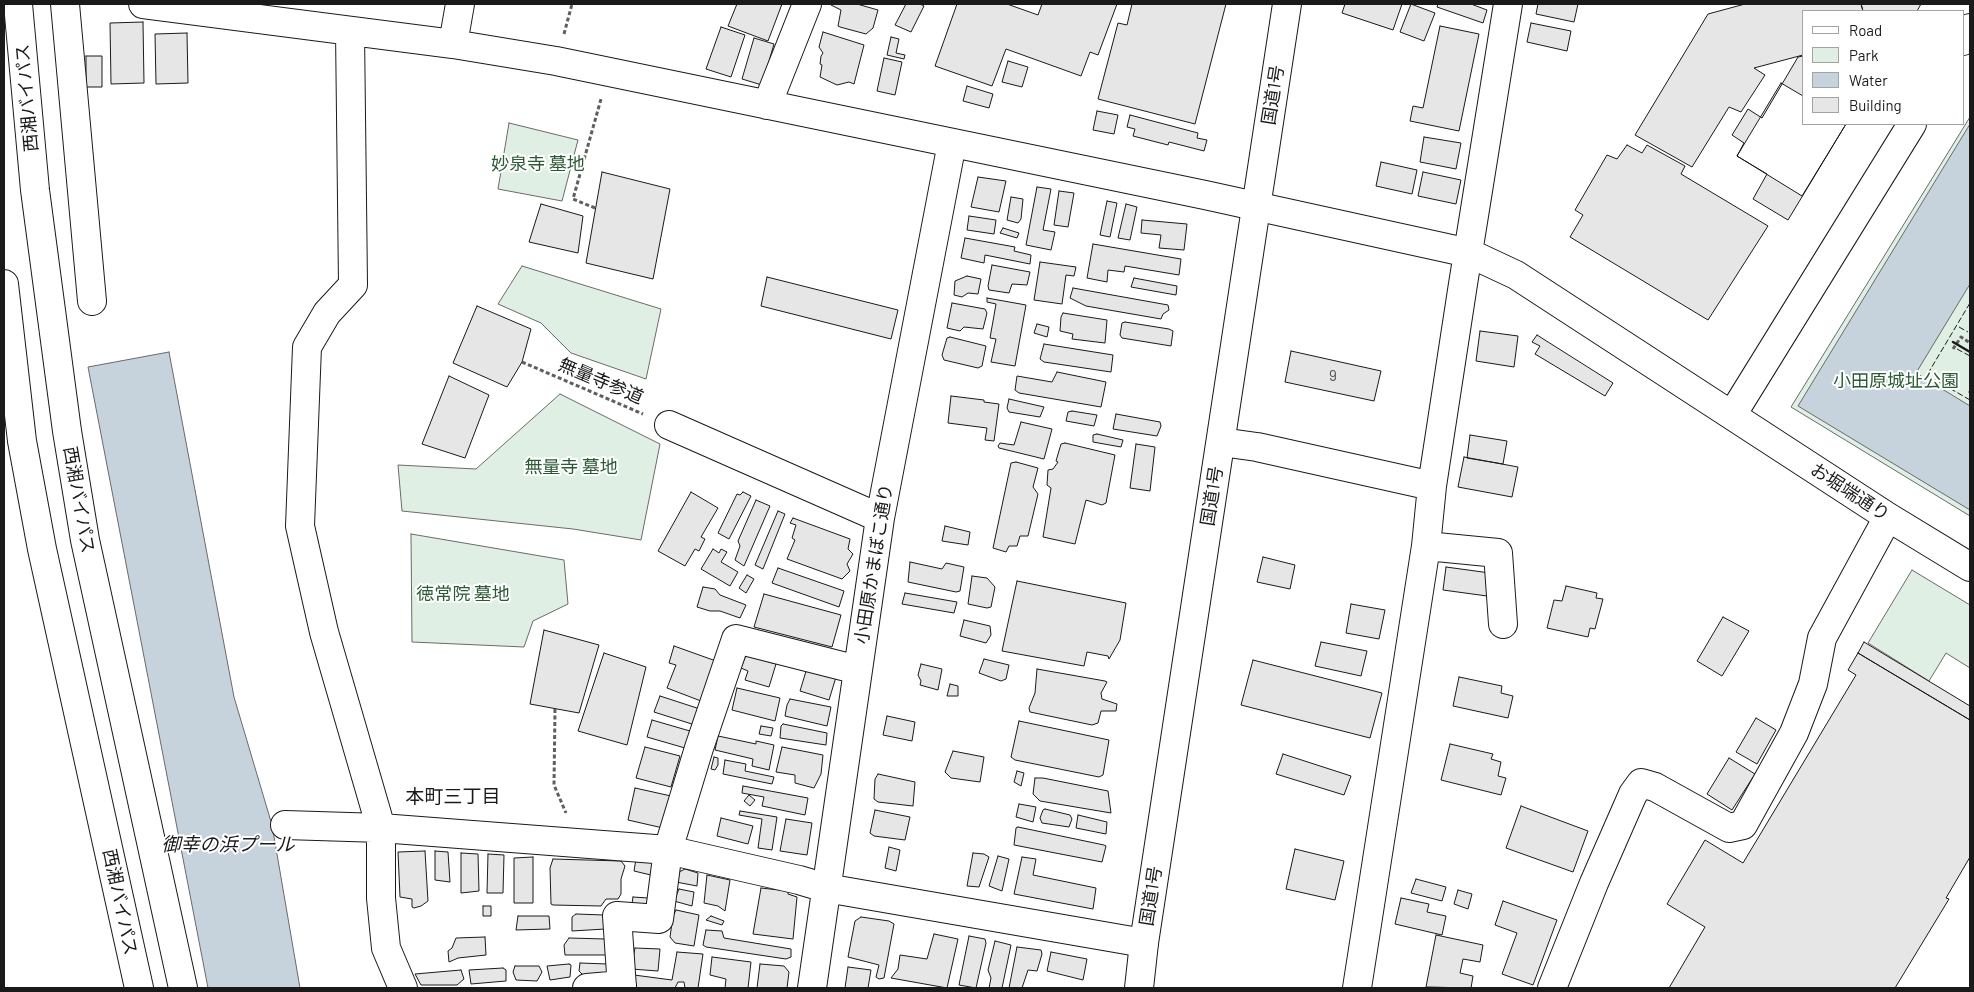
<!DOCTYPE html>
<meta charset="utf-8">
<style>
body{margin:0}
#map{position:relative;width:1974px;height:992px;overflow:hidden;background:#fff;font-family:Barlow,sans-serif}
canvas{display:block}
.frame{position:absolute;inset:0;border:5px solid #1a1a1a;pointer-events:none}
.legend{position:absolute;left:1802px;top:10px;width:162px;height:115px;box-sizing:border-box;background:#fff;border:1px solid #a3a3a3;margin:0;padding:6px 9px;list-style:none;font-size:15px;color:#1a1a1a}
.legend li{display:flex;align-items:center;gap:10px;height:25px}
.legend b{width:25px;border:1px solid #a3a3a3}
</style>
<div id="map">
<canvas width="1974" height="992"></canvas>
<div class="frame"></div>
<ul class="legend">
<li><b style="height:6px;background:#fff"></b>Road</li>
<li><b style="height:14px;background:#e0efe3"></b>Park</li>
<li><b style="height:14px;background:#c6d2dc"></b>Water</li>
<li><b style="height:14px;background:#e6e6e6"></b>Building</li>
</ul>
</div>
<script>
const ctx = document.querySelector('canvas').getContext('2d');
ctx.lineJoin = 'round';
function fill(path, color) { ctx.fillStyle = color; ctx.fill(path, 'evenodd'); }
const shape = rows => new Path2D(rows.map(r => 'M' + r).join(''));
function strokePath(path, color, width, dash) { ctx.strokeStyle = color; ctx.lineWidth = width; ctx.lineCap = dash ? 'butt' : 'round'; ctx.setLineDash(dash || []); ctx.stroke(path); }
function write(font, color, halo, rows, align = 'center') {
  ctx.font = font + ' Barlow,"Noto Sans JP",sans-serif'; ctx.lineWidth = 4; ctx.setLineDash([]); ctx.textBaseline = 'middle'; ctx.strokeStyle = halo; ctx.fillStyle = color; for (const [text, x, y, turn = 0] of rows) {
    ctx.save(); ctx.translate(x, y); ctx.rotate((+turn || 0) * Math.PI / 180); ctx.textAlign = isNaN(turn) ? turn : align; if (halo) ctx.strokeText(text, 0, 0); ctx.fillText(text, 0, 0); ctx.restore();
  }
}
const green = shape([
 [1970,117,1970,516,1791,407,1970,117],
 [509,123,578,140,562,201,498,189,509,123],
 [522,266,661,309,646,379,571,353,541,323,498,304,522,266],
 [560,394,660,444,641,540,573,529,402,511,398,465,476,469,560,394],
 [411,534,564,560,568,604,533,621,524,647,412,642,411,534],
 [1912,570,1970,605,1970,668,1946,653,1929,681,1868,643,1912,570]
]);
const water = shape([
 [1970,124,1970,284,1916,373,1970,406,1970,510,1798,406,1970,124],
 [169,352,234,697,272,825,300,988,208,988,88,367,169,352]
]);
const building = shape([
 [737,4,782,4,768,41,728,26,737,4],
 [832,4,857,4,878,10,873,28,866,34,840,27,838,26,841,10,831,5,832,4],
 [906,4,920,4,924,6,911,32,895,25,906,4],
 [957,4,1007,4,1038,15,1042,4,1117,4,1098,55,1090,52,1081,76,1006,49,992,86,935,66,957,4],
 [1132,4,1226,4,1195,124,1098,99,1118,23,1127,25,1132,4],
 [1345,4,1402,4,1393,30,1342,13,1345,4],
 [1411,4,1435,13,1424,41,1400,32,1411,4],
 [1438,4,1471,4,1487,10,1483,23,1437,7,1438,4],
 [1538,4,1578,4,1574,22,1536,14,1538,4],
 [1745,4,1861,4,1863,11,1803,11,1803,55,1754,68,1765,75,1741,112,1729,107,1692,167,1635,135,1708,14,1745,4],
 [1861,4,1921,4,1917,11,1863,11,1861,4],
 [143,22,144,83,111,84,110,23,143,22],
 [1531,23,1571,31,1567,51,1527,42,1531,23],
 [1440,26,1479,34,1459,131,1410,121,1413,106,1423,108,1440,26],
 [721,27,745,35,731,77,706,69,721,27],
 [823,32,864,45,854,84,849,82,837,85,820,77,822,65,820,64,821,56,823,53,819,47,823,32],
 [187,33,188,83,156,84,155,34,187,33],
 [891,37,899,39,896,53,905,55,904,59,887,55,891,37],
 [754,38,774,44,762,85,742,79,754,38],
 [86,56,102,56,102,87,86,87,86,56],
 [1803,56,1803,124,1846,124,1788,220,1753,199,1767,174,1737,156,1744,143,1732,135,1748,109,1762,118,1798,57,1803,56],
 [884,58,902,62,895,95,877,91,884,58],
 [1008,61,1028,67,1022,87,1002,82,1008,61],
 [1781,83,1803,96,1803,124,1846,124,1802,196,1737,156,1781,83],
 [967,86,993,94,989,108,963,101,967,86],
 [1097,111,1118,115,1114,134,1093,130,1097,111],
 [1130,115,1198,133,1197,138,1207,140,1204,151,1169,142,1168,145,1133,136,1135,129,1127,127,1130,115],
 [1424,137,1461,143,1456,169,1420,162,1424,137],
 [1627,145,1642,153,1647,145,1685,166,1681,174,1768,226,1708,320,1570,237,1583,215,1575,210,1607,155,1617,159,1627,145],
 [1381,162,1417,170,1412,194,1376,186,1381,162],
 [602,172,670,189,653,279,586,263,602,172],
 [1423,172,1461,180,1456,204,1418,196,1423,172],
 [978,177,1006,181,999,212,971,207,978,177],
 [1037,187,1051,189,1043,230,1055,232,1051,250,1026,245,1037,187],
 [1059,191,1074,193,1068,227,1054,225,1059,191],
 [1011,197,1023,199,1021,219,1018,223,1007,220,1011,197],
 [1107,201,1117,203,1110,237,1100,235,1107,201],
 [541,204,583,216,578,253,529,242,541,204],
 [1126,204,1137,207,1130,240,1118,238,1126,204],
 [969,216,996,220,994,234,967,230,969,216],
 [1142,220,1187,224,1184,250,1159,248,1161,235,1141,233,1142,220],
 [1003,228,1019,233,1017,238,1000,233,1003,228],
 [965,238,1015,247,1014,251,1031,255,1030,264,985,255,984,263,961,258,965,238],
 [1093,244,1181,259,1179,275,1125,266,1124,272,1108,270,1107,282,1087,278,1093,244],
 [1040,262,1076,267,1074,276,1066,275,1062,304,1034,300,1040,262],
 [992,265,1030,272,1027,285,1012,284,1009,293,989,290,988,286,992,265],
 [967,276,981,279,978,294,968,293,962,297,954,295,955,281,967,276],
 [767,277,898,310,891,339,761,306,767,277],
 [1134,278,1177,286,1176,295,1131,287,1134,278],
 [1073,288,1168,305,1169,310,1163,314,1161,319,1086,306,1070,298,1073,288],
 [987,298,1026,305,1015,366,991,362,996,339,990,338,996,304,987,302,987,298],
 [952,303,985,309,987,313,983,329,964,327,960,331,947,328,952,303],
 [477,306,531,329,522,362,507,387,453,363,477,306],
 [1063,313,1107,320,1105,343,1072,339,1073,334,1060,331,1061,317,1063,313],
 [1125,322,1169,329,1173,331,1171,346,1122,338,1120,335,1122,323,1125,322],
 [1037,324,1049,327,1047,337,1034,333,1037,324],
 [1480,331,1518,336,1514,367,1476,361,1480,331],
 [1537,335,1613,383,1605,396,1535,354,1540,346,1532,342,1537,335],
 [950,337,986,346,982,366,978,368,944,360,942,355,947,338,950,337],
 [1044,344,1113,355,1111,372,1044,362,1040,359,1044,344],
 [1291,351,1381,371,1374,401,1285,382,1291,351],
 [1057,372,1106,382,1101,407,1019,393,1015,390,1017,376,1052,382,1057,372],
 [449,376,489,395,465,458,422,444,449,376],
 [951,396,984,400,984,402,999,404,994,441,985,440,987,428,948,423,951,396],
 [1009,399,1044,407,1040,417,1009,412,1007,408,1009,399],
 [1072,411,1097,415,1094,426,1066,421,1068,412,1072,411],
 [1116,414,1160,422,1161,426,1157,436,1113,429,1116,414],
 [1021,422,1052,429,1044,459,999,448,998,446,1000,443,1014,445,1021,422],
 [1097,434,1123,440,1121,447,1093,442,1093,435,1097,434],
 [1470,435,1507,441,1503,464,1467,458,1470,435],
 [1065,443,1115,455,1106,503,1102,505,1086,500,1075,544,1043,537,1051,488,1047,485,1048,470,1053,469,1058,462,1056,461,1061,444,1065,443],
 [1136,444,1155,447,1150,491,1130,488,1136,444],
 [1464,457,1518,467,1512,497,1458,487,1464,457],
 [1016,462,1038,468,1033,487,1038,494,1028,536,1020,536,1017,546,1009,546,1006,552,993,548,1011,463,1016,462],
 [691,492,718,508,701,537,705,539,699,551,695,549,685,566,658,551,691,492],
 [743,492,751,496,729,539,718,533,737,494,740,495,743,492],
 [756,500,770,506,744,566,735,560,740,546,738,541,756,500],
 [778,511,785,514,763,569,755,565,778,511],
 [793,518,850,539,848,549,853,554,847,564,850,571,842,579,787,559,795,540,792,538,796,525,790,523,793,518],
 [945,526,970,532,968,545,942,541,945,526],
 [713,549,719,553,721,549,727,552,721,562,738,572,730,586,701,569,713,549],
 [1263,557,1295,565,1290,589,1257,582,1263,557],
 [910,562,942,569,946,563,964,567,960,591,956,592,908,582,910,562],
 [1446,567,1490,573,1487,596,1443,590,1446,567],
 [778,568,844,591,839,607,772,583,778,568],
 [747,575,754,579,746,593,739,588,747,575],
 [972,576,987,578,995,587,991,607,987,608,968,604,972,576],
 [1017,581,1126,603,1120,640,1109,659,1108,656,1087,652,1084,666,1002,651,1017,581],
 [1566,586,1597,593,1596,598,1603,599,1595,629,1590,628,1588,637,1547,628,1554,600,1562,601,1566,586],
 [703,587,715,589,720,595,746,605,740,618,720,611,710,611,697,607,703,587],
 [905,593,957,602,954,613,902,604,905,593],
 [764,594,841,615,832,647,754,627,764,594],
 [1351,604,1385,610,1379,639,1346,633,1351,604],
 [1723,617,1749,631,1722,676,1697,661,1723,617],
 [964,620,990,626,991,635,986,643,960,636,964,620],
 [544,630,599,645,579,713,530,704,544,630],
 [1321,642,1367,651,1361,676,1315,666,1321,642],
 [1864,642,1970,706,1970,720,1858,653,1864,642],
 [674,646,716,661,701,701,667,688,676,665,669,663,674,646],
 [604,653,646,667,627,745,578,731,604,653],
 [1858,653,1970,720,1970,857,1946,898,1949,899,1895,988,1669,988,1705,927,1667,904,1705,840,1743,863,1856,675,1848,670,1858,653],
 [746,655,776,664,769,687,745,680,748,671,741,668,746,655],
 [984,659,1009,665,1006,679,1001,681,979,673,984,659],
 [1253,660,1382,693,1370,738,1241,705,1253,660],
 [921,664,942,669,938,690,920,685,921,681,918,675,921,664],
 [807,668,836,677,829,700,800,691,807,668],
 [1037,669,1105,681,1107,682,1101,693,1102,699,1117,704,1116,711,1101,711,1098,723,1092,725,1030,712,1029,708,1035,693,1037,669],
 [1459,677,1502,686,1501,693,1513,696,1508,718,1453,706,1459,677],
 [950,684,958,686,958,696,947,696,950,684],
 [737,688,780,698,775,721,732,710,737,688],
 [660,696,700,709,695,725,654,712,660,696],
 [790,699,831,707,827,726,785,716,787,705,790,699],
 [887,716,915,722,912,741,883,735,887,716],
 [1756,718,1776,730,1757,764,1736,752,1756,718],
 [652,720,690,731,685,748,647,737,652,720],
 [1019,721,1109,740,1103,775,1099,777,1015,760,1011,757,1019,721],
 [783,724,827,733,826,745,780,738,781,726,783,724],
 [761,726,773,728,771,736,759,734,761,726],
 [718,736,756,744,756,741,774,745,769,770,752,766,753,759,715,750,718,736],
 [1450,744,1493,754,1491,759,1501,762,1498,776,1506,778,1501,795,1441,780,1450,744],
 [645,747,680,756,671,787,636,778,645,747],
 [782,747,823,755,821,774,814,788,795,783,795,775,776,772,782,747],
 [953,751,984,757,980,782,951,778,945,772,953,751],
 [1283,754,1351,776,1344,795,1276,774,1283,754],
 [714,757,718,758,718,765,715,770,711,769,714,757],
 [1729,758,1755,774,1732,810,1707,794,1729,758],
 [725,760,746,764,745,771,774,777,772,784,723,774,725,760],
 [1017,771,1024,773,1021,786,1014,782,1017,771],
 [878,774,915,782,913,806,878,802,874,799,875,779,878,774],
 [1035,778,1043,778,1108,791,1111,813,1040,801,1033,794,1035,778],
 [743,786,808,798,805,815,762,806,764,797,742,793,743,786],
 [635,788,671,796,663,828,628,820,635,788],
 [749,795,755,800,750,806,744,801,749,795],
 [1019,804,1036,807,1033,822,1016,817,1019,804],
 [1521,806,1588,831,1573,872,1506,848,1521,806],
 [1045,809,1070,815,1072,819,1069,827,1042,823,1040,818,1043,810,1045,809],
 [875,810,910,817,905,840,874,836,870,833,875,810],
 [740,811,777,817,772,850,758,848,762,819,739,815,740,811],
 [1078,815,1107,822,1106,834,1076,828,1078,815],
 [721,818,753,826,748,844,717,836,721,818],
 [786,819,812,823,807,855,780,851,786,819],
 [1018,827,1104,845,1106,846,1102,862,1014,845,1016,828,1018,827],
 [889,847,900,850,896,871,885,868,889,847],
 [1295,849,1344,861,1335,900,1286,889,1295,849],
 [425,851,428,901,421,906,414,908,412,907,412,899,400,897,398,852,425,851],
 [435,851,448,852,450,882,435,880,435,851],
 [461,853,478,854,479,891,461,893,461,853],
 [973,853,984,854,989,857,979,887,967,886,973,853],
 [488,854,504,855,503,893,487,893,488,854],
 [998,856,1009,859,1002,891,989,886,998,856],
 [533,857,533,903,514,903,514,858,533,857],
 [1022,857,1036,859,1033,875,1096,888,1093,909,1014,894,1022,857],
 [553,859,621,861,625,866,621,879,621,894,618,899,606,899,601,906,553,905,551,904,550,868,553,859],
 [636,859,658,864,655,876,634,871,636,859],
 [685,869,698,873,697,886,676,882,679,872,685,869],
 [707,875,730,880,725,911,718,906,704,903,707,875],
 [1416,879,1446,887,1442,901,1411,893,1416,879],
 [761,888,788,891,788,894,797,897,793,939,753,934,761,888],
 [679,889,694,892,692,906,674,901,679,889],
 [1458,890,1472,894,1468,909,1454,904,1458,890],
 [633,897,648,898,650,906,632,904,633,897],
 [1401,898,1429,904,1427,912,1446,916,1442,935,1395,924,1401,898],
 [1503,901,1557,920,1533,985,1502,974,1517,933,1495,925,1503,901],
 [483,906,491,906,491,916,483,916,483,906],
 [676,910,699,915,694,946,675,943,670,937,673,916,676,910],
 [576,914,604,915,605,929,572,931,572,917,576,914],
 [518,916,549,916,550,929,516,930,518,916],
 [711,916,724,921,722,925,706,920,711,916],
 [861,917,889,921,894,924,884,978,879,979,876,977,879,965,848,957,855,921,861,917],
 [706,930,722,931,724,938,791,949,791,957,786,959,706,947,703,945,706,930],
 [934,934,958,939,947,988,891,978,898,969,900,955,927,959,934,934],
 [1436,935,1483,945,1480,962,1463,959,1460,973,1473,976,1471,988,1426,987,1436,935],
 [969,936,985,939,986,943,976,988,959,985,969,936],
 [485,937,486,955,458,958,449,962,448,951,452,948,456,938,485,937],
 [569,938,606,939,607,955,565,955,564,945,569,938],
 [995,941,1011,945,1002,988,989,988,991,978,988,970,995,941],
 [1017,947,1041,950,1042,954,1037,971,1028,970,1022,988,1009,988,1017,947],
 [635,948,660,949,658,971,631,969,635,948],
 [677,952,703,954,698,988,685,988,684,982,678,982,675,988,633,988,634,975,672,980,677,952],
 [1051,952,1087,959,1083,980,1047,971,1051,952],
 [712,957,751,962,748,988,725,988,726,979,710,975,712,957],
 [580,963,608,964,608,974,596,973,586,978,579,971,580,963],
 [569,964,571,965,570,977,550,980,547,966,569,964],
 [760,964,784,966,789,972,787,988,757,988,760,964],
 [515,966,539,966,542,972,537,981,516,980,513,972,515,966],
 [848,967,871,970,868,988,845,988,848,967],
 [503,968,506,970,506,981,471,984,469,970,503,968],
 [461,970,464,979,457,985,421,985,415,974,461,970]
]);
const path = shape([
 [564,34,572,4],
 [595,208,573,199,601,99],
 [1953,349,1961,337,1970,343],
 [522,362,643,414],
 [1969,391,1970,392],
 [555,709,554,785,566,813]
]);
const minor = shape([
 [65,4,92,301],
 [143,4,453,44,556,61,1205,195,1469,253,1516,275,1888,517,1970,567],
 [350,31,353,285,327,313,307,347,300,526,324,632,381,828,381,898,386,948,403,988],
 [1963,41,1970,28],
 [453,44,460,4],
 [767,105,807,4],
 [1732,415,1912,124],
 [669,425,880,518],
 [1221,442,1257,447,1432,486],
 [1426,546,1498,553,1503,624],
 [285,825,381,828,668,850,799,880,826,888,1144,943],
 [587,988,622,985],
 [622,988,617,916,659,919,668,850,699,748,736,639,858,670],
 [812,988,880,518,952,143],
 [1357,988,1426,546,1432,486,1463,284,1508,4],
 [1552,988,1594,883,1633,794,1641,783,1655,787,1729,828,1743,825,1794,733,1813,684,1822,638,1888,517]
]);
const highway = shape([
 [18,4,35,190,67,431,85,540,183,988],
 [4,284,22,441,42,549,139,988],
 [1139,988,1144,943,1287,4]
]);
const fence = shape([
 [1959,327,1968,332],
 [1957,349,1970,356],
 [1970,400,1927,375,1970,303]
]);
const wall = shape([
 [1953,342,1970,352]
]);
const numberNames = [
 ["9",1333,376]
];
const streetNames = [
 ["国道1号",1273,95,-81],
 ["西湘バイパス",27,98,-95],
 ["無量寺参道",601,381,23],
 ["お堀端通り",1850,492,33],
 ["国道1号",1212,496,-81],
 ["西湘バイパス",79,500,80],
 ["小田原かまぼこ通り",874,564,-81],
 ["国道1号",1151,896,-81],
 ["西湘バイパス",120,902,78]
];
const parkNames = [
 ["妙泉寺 墓地",538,164],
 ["小田原城址公園",1896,381],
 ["無量寺 墓地",571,467],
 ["徳常院 墓地",463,594]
];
const neighbourhoodNames = [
 ["本町三丁目",453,797]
];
const waterNames = [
 ["御幸の浜プール",228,845]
];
fill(green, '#e0efe3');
strokePath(green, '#6a6a6a', 1);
fill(water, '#c6d2dc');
strokePath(water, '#6a6a6a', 1);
fill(building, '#e6e6e6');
strokePath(building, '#1a1a1a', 1);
strokePath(minor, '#1a1a1a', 30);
strokePath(highway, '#1a1a1a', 30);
strokePath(path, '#5f5f5f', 3, [4, 2.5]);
strokePath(minor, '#fff', 28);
strokePath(highway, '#fff', 28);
strokePath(fence, '#1a1a1a', 1, [6, 2.5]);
strokePath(wall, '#1a1a1a', 2.5);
write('15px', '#4d4d4d', null, numberNames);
write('18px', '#1a1a1a', '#fff', streetNames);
write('18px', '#2b5a34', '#fff', parkNames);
write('19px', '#1a1a1a', '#fff', neighbourhoodNames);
write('italic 19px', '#1a1a1a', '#fff', waterNames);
</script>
